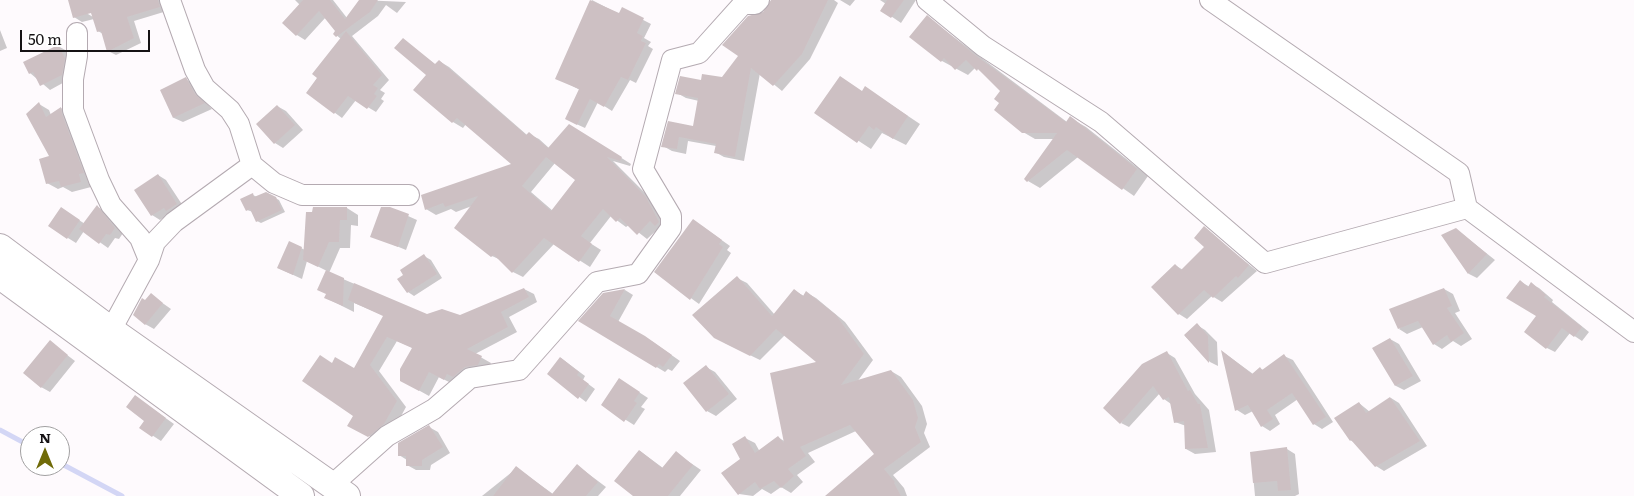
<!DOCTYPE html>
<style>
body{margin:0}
#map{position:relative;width:1634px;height:496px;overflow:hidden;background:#fefafd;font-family:Literata,serif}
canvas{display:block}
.north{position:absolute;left:20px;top:426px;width:50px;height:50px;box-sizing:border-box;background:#fff;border:1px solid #a1a0a1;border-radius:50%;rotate:0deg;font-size:14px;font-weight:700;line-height:20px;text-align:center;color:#151214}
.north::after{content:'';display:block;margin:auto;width:18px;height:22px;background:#706b08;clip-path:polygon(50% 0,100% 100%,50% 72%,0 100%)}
.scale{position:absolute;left:20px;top:30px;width:130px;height:22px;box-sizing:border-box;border:2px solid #151214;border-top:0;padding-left:6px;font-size:15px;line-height:18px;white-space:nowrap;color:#151214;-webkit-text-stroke:4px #fff;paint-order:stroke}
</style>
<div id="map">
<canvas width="1634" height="496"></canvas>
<div class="north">N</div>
<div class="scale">50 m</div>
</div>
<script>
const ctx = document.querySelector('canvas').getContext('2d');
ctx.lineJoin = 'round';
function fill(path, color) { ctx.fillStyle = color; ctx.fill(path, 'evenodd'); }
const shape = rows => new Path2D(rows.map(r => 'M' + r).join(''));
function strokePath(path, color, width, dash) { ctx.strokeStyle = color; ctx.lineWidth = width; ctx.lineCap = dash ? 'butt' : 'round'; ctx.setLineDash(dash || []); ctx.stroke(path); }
const shadow = shape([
 [69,0,166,0,167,11,134,21,141,43,116,55,108,51,103,34,98,31,94,19,82,22,74,17],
 [84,9,93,14,93,17,83,11],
 [295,0,333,0,347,18,361,0,406,2,397,13,386,5,378,16,352,36,389,80,380,90,385,93,381,99,384,101,376,112,356,100,342,118,308,93,341,39,335,34,337,31,326,17,305,40,297,35,284,23,300,5],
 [592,0,619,14,622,9,651,24,644,38,651,42,648,46,653,49,636,83,630,80,612,111,598,102,585,128,574,123,580,90,557,78],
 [771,0,834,0,838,3,810,59,782,91,760,73,744,161,724,157,715,152,716,146,688,141,686,154,672,151,663,146,694,127,699,101,686,98,677,93,702,81,722,79,740,56,772,4],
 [840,0,855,0,850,6],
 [880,0,916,0,901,23,882,10,886,4],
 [927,17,1067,122,1070,118,1086,127,1148,176,1134,196,1078,157,1040,188,1028,181,1054,139,1035,139,1023,132,1001,102,1002,91,976,67,968,75,942,61,911,37],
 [0,30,7,48,0,51],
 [403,40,436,65,439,61,449,67,527,135,529,134,539,139,549,148,579,131,631,164,630,166,613,161,656,204,668,225,660,227,647,239,629,225,626,227,611,216,590,243,601,250,590,267,554,244,523,277,513,272,503,261,492,256,472,206,456,212,451,209,436,215,426,209,513,164,466,124,463,128,453,122,415,89,427,75],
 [555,163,577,180,553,211,531,192],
 [58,46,67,51,73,63,70,79,50,90,30,73,25,63],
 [185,79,194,84,203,100,212,109,183,122,174,118,161,90],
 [866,88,920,124,906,145,882,133,871,149,816,113,863,92],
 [39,104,49,110,51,115,61,108,71,114,91,187,72,192,63,187,58,189,47,183,50,157],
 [277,106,286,111,303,130,283,148,275,143],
 [158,175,166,180,185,209,172,213,160,220,152,215],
 [253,195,257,197,275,198,279,200,285,212,261,223,257,221,253,212,247,210],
 [98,207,106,212,123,233,119,239,115,238,108,248,84,231,76,243,68,238,70,214,85,224],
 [347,208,358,215,358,226,351,225,350,248,340,248,329,273,427,315,460,316,524,289,534,294,537,302,509,317,517,332,475,354,491,363,488,369,453,384,439,377,429,396,411,386,413,348,397,341,379,371,406,407,394,429,378,441,349,425,354,415,332,364,355,369,385,316,354,303,354,312,326,298,327,271,307,261,302,279,278,268,301,248,305,250],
 [390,208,417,220,406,250,372,236],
 [702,226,730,246,727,250,731,253,699,304,655,272],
 [1204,228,1257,271,1222,302,1212,296,1187,319,1179,314,1175,265,1183,270,1206,247],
 [1456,229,1495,260,1477,278,1469,274,1443,236],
 [424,256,431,260,442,278,414,296,408,292],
 [737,278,747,283,775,315,795,291,804,296,807,293,816,298,845,322,873,360,857,382,891,371,901,377,922,406,927,424,924,433,930,447,893,475,904,488,907,496,840,496,876,454,856,431,808,453,815,462,797,475,803,482,791,493,781,487,771,494,762,489,753,496,739,494,745,438,755,443,760,452,779,438,786,442,819,362,785,335,760,360,725,343],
 [1521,282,1530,287,1531,284,1539,288,1553,300,1552,302,1589,332,1582,341,1570,333,1555,352,1547,348,1538,316],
 [1444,289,1453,294,1460,311,1455,313,1472,339,1461,346,1453,341,1442,349,1434,344,1423,327,1407,334,1399,329],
 [625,290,633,295,618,322,653,342,680,361,672,371,668,369,665,372,580,321,604,294],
 [151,295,171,309,154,329,145,324,146,301],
 [1197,325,1205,330,1217,342,1218,366,1210,362,1185,336],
 [1390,339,1399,344,1421,381,1404,390,1396,386],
 [50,342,75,361,50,392,41,387],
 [1223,352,1253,374,1260,368,1263,370,1284,356,1293,360,1333,422,1322,429,1314,424,1298,399,1275,415,1280,424,1270,431,1262,426,1253,411,1245,415,1237,410],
 [1167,353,1175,358,1195,394,1209,410,1216,452,1195,454,1186,449,1186,426,1175,422,1171,404,1164,399,1160,393,1129,427,1121,423],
 [561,358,585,376,583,380,595,389,586,402,549,374],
 [706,367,715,372,737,399,716,416,707,411,685,383],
 [628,385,648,398,641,407,645,409,634,425,602,405],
 [1391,398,1399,403,1427,446,1384,471,1376,466,1356,443,1350,440,1359,403,1370,412],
 [143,402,174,424,161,441,141,428,146,421],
 [429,427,438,432,450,453,431,465,430,470,416,470,407,465,407,460,399,455],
 [1287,449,1295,454,1299,494,1295,496,1255,496,1251,453],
 [640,451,663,468,676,453,701,470,680,496,635,496],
 [578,466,606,487,598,496,482,496,517,468,553,494]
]);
const stream = shape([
 [0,430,30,446],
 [60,463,122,496]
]);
const building = shape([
 [68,0,158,0,160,7,127,17,134,38,107,52,101,31,97,32,91,13,73,18],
 [303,0,330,0,345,19,359,0,378,0,370,12,336,37,333,34,335,31,319,11,296,36,282,23],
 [590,0,619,13,622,7,644,18,637,33,643,36,641,41,646,43,628,80,621,77,604,107,590,99,577,125,565,119,579,89,555,79],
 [771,0,828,0,802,54,773,86,751,68,735,157,714,153,716,144,679,137,677,149,661,147,668,121,693,126,698,98,675,94,680,76,701,80,702,74,722,77,738,56,722,45,748,16,763,12],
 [887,0,904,0,891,18,880,11],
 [927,15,975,55,1066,122,1070,116,1074,119,1137,169,1122,190,1067,150,1027,182,1024,179,1057,133,1022,133,994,110,999,103,994,99,1000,91,978,69,977,71,966,60,955,70,944,58,941,62,909,37],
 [346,31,382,75,373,85,378,88,374,94,377,96,367,109,348,96,334,114,306,93,317,78,312,74],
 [403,38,435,64,439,60,526,135,529,132,548,148,569,124,622,157,620,161,607,157,646,197,659,222,655,226,650,221,637,235,620,218,616,222,603,209,581,236,592,244,579,262,544,238,512,273,494,255,491,257,454,228,478,196,445,207,443,203,425,210,421,195,511,164,457,118,452,123,413,90,426,75,394,48],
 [546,157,575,180,551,211,522,186],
 [58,45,65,58,62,75,40,86,33,72,29,74,23,62],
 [840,76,862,91,865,86,908,116,893,139,876,127,874,130,869,126,857,143,814,113],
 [186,77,195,94,205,103,173,118,160,90],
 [39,102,46,117,61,107,62,114,84,173,79,174,81,182,61,187,59,181,46,184,39,159,49,156,26,114],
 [277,105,295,125,274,144,256,124],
 [158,174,177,204,166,211,164,208,151,216,134,190],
 [266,192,276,197,282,210,256,222,250,209,246,211,240,199,253,193,254,197],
 [97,205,115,228,110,235,106,234,99,244,79,229],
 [61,207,80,220,67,239,48,226],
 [313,207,347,207,347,220,340,220,339,242,329,242,318,267,303,260,306,212,312,212],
 [381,207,390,207,409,214,398,247,370,237],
 [693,219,722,240,719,244,723,247,690,300,654,272],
 [1204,226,1249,265,1238,278,1236,276,1213,298,1204,290,1178,315,1151,287,1175,264,1181,270,1204,247,1194,238],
 [1456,228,1487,254,1468,274,1441,235],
 [289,241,302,247,293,275,277,268],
 [424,254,437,274,407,293,397,279,403,275,400,270],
 [326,270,344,278,343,306,324,298,326,294,317,290],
 [737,276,772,316,794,289,803,296,806,291,836,315,864,354,841,385,891,370,913,400,918,418,915,427,921,442,884,469,895,482,894,483,901,496,825,496,874,454,850,425,800,447,806,456,788,469,794,476,781,488,774,481,760,489,755,482,738,495,721,473,740,459,732,444,745,436,755,453,778,436,784,443,770,373,816,362,776,329,750,356,714,338,692,315],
 [1520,280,1528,287,1531,282,1546,295,1544,297,1582,327,1574,337,1562,328,1546,349,1524,332,1536,316,1506,298],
 [354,283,427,314,442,309,460,315,524,288,529,297,501,312,508,327,467,349,482,356,478,365,465,367,453,377,447,374,444,380,429,372,419,391,400,381,400,369,412,348,387,337,370,365,397,401,384,424,368,437,347,426,353,416,302,381,320,355,332,363,335,357,354,368,383,316,348,300],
 [1444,288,1452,306,1447,308,1464,333,1451,342,1447,335,1433,345,1418,321,1398,329,1389,309],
 [625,289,610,316,645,336,672,355,663,367,659,364,656,368,578,321,603,293],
 [151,293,163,303,145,325,133,315,142,298,145,300],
 [1197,323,1208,336,1209,363,1184,335],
 [1390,338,1413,376,1395,386,1372,348],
 [50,340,68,355,41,388,23,373],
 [1221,350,1252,374,1260,367,1262,370,1284,354,1326,417,1313,425,1292,393,1267,410,1273,419,1261,427,1248,405,1235,411],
 [1167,351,1188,391,1190,390,1198,404,1200,404,1208,448,1185,449,1184,421,1174,423,1169,397,1163,400,1153,386,1120,424,1103,408,1142,364],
 [560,357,579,372,577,375,589,384,578,399,547,374],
 [706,365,729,394,706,412,683,383],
 [619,378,640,392,634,401,637,403,624,422,601,405],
 [135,395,166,418,152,437,139,428,144,421,126,407],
 [1390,397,1420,441,1375,467,1351,440,1350,441,1334,418,1359,402,1366,413],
 [429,425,443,447,422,460,422,466,406,466,406,456,398,456,398,443],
 [1287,447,1291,490,1278,491,1277,481,1253,483,1250,452],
 [639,450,662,468,676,451,693,465,668,496,633,496,614,481],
 [577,464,598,482,586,496,493,496,516,466,552,494]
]);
const minor = shape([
 [170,0,195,70,205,88,230,110,239,124,252,165,274,183,302,195,409,195],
 [927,0,983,46,1101,122,1265,263,1467,208,1634,332],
 [1210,0,1459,173,1467,208],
 [77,33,77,56,73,79,73,110,99,180,111,205,140,238,149,260],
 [111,330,149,260,155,242,174,222,252,165],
 [332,485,387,436,434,409,470,378,519,370,597,282,638,274,671,228,671,216,643,169,672,60,699,53,743,4,755,4,759,0]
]);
const major = shape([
 [0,247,111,330,347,496],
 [0,276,301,496]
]);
fill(shadow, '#0003');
strokePath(stream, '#d3d6f5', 5);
fill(building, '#cdc0c3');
strokePath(minor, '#b4aab1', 22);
strokePath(major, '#b4aab1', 28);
strokePath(minor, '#fff', 20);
strokePath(major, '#fff', 26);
</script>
